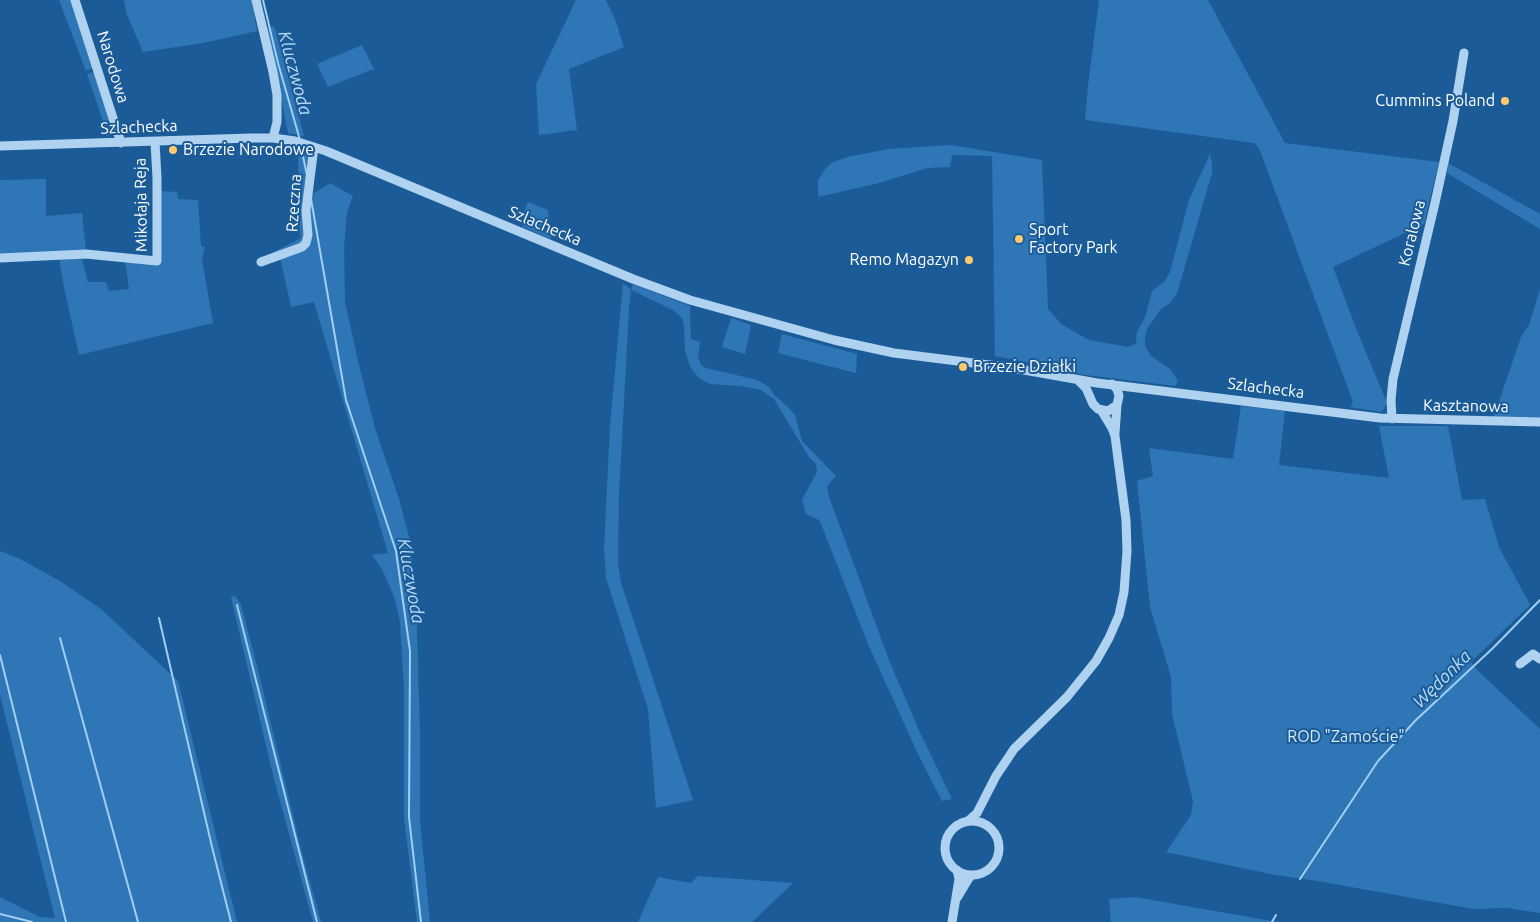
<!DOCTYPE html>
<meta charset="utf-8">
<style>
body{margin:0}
canvas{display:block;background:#1b5c98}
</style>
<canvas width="1540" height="922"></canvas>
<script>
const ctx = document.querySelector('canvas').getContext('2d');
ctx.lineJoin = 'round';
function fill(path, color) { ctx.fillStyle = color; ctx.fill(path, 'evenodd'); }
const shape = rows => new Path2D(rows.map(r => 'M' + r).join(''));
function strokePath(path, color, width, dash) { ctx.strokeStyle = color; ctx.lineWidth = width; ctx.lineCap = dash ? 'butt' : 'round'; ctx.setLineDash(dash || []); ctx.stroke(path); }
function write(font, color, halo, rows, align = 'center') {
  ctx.font = font + ' Ubuntu,sans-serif'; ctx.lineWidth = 4; ctx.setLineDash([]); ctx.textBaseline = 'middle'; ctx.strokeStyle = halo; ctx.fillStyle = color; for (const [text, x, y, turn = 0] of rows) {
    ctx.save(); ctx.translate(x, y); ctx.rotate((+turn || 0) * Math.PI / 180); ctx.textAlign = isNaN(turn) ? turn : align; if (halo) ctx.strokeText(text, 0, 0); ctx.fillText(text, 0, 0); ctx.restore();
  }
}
const green = shape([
 [59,0,71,0,93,68,86,71],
 [124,0,252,0,257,31,203,43,143,52,127,15],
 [576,0,606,0,615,19,624,47,569,69,577,130,539,135,536,84],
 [1099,0,1208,0,1285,143,1439,162,1424,224,1333,267,1357,331,1387,403,1382,412,1350,407,1353,402,1259,148,1254,143,1085,120,1088,86],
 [274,26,285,64,304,136,288,133,267,28],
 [362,45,374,69,328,87,317,64],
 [94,72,113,130,109,137,103,134,106,130,87,74],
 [951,145,1042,160,1048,309,1061,324,1089,340,1128,347,1136,344,1137,332,1145,317,1152,291,1165,281,1170,272,1189,200,1210,154,1212,164,1212,173,1177,293,1170,303,1160,310,1147,329,1145,337,1145,346,1151,356,1170,369,1178,381,1175,386,1078,374,1077,372,995,356,992,156,952,155,950,167,927,168,879,183,818,197,818,180,826,168,833,162,848,157,888,149],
 [298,146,311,150,304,239,298,245,260,259,301,238,297,210,299,209],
 [1448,163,1540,214,1540,229,1447,173],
 [46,179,46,216,82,213,86,251,0,256,0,180],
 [312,182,313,194,330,183,353,196,347,212,344,247,345,302,358,361,375,428,399,499,411,544,416,600,420,733,420,821,430,922,417,922,404,818,404,689,400,622,395,599,382,569,372,555,388,553,314,302,291,307,280,257,311,244,309,203],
 [159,191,177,192,178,199,198,200,201,246,205,247,202,259,213,323,79,355,64,287,59,258,81,256,88,282,106,282,109,291,129,289,125,260,158,262],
 [528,202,548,210,551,239,523,227,521,220],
 [623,283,631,290,633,284,690,306,691,339,700,342,698,357,701,365,706,368,757,380,769,387,774,395,787,406,795,415,802,441,836,476,827,486,829,497,889,660,918,728,952,799,942,801,917,752,868,644,823,529,819,520,806,514,802,500,817,472,816,464,809,457,774,399,761,390,741,386,710,384,699,378,690,367,685,350,684,326,682,318,673,310,631,290,629,307,619,495,618,563,621,583,693,800,656,808,648,709,606,578,604,549,610,426],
 [1540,289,1540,419,1493,419,1521,337,1529,325],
 [731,318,751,325,745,354,722,347],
 [782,334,857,354,856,373,778,353],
 [1241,406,1285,411,1279,465,1389,478,1379,426,1448,426,1462,500,1485,499,1499,547,1530,605,1471,662,1478,671,1540,729,1540,913,1507,908,1473,909,1318,881,1275,875,1166,852,1191,815,1193,801,1172,714,1171,677,1150,607,1137,481,1153,476,1149,448,1233,459],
 [0,551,18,558,60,581,101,609,178,681,237,922,0,922,0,897,40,917,55,918,0,695],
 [235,596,241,605,258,670,302,853,321,922,313,922,273,775,231,597],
 [698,876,793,883,752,922,638,922,658,877,691,883],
 [1135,897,1266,920,1280,922,1111,922,1109,899]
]);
const stream = shape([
 [263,0,278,63,300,140],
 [301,147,307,175],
 [311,199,346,400,396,551,410,651,409,817,421,922],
 [237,605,317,922],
 [159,618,212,847,231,922],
 [60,638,138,922],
 [0,655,66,922],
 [1300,879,1378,761,1416,720,1493,648,1540,600],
 [0,914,32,922],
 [1272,922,1276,915]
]);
const minor = shape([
 [75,0,121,143],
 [256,0,273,72,277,95,277,122,273,138],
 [0,146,251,138,273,138,295,141,326,151,633,279,690,300,834,340,894,353,1013,368,1097,383,1380,418,1540,422],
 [0,258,86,254,157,261,157,178,155,142],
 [261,262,302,247,306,243,308,235,306,210,314,147],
 [1078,380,1086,388,1093,404,1098,409,1108,411,1117,405],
 [1112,384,1117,389,1119,396,1117,405,1115,433],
 [1392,419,1391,400,1393,379,1435,203,1453,121,1464,53],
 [1520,664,1533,654,1540,659],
 '945 848a27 27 0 1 1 54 0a27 27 0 1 1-54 0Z',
 [968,821,977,813,996,776,1014,749,1067,697,1096,661,1109,638,1119,615,1124,592,1127,551,1126,520,1115,436,1112,428,1101,410],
 [957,898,969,878,973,875],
 [952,922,959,879,957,870]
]);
const markers = [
 [1505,101,5,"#ffc96e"],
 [173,150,5,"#ffc96e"],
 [1019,239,5,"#ffc96e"],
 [969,260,5,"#ffc96e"],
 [963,367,5,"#ffc96e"]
];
const streetNames = [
 ["Narodowa",113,67,73],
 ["Szlachecka",139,127,-2],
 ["Rzeczna",294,203,-86],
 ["Mikołaja Reja",141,205,-91],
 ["Szlachecka",545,226,23],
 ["Koralowa",1412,233,-76],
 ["Szlachecka",1266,388,7],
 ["Kasztanowa",1466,406,1]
];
const poiNames = [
 ["Cummins Poland",1495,101,"right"],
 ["Brzezie Narodowe",183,150],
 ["Sport",1029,230],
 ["Factory Park",1029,248],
 ["Remo Magazyn",959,260,"right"],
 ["Brzezie Działki",973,367]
];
const parkNames = [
 ["ROD \"Zamoście\"",1346,737]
];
const waterNames = [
 ["Kluczwoda",295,73,75],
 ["Kluczwoda",411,581,80],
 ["Wędonka",1442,679,-45]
];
fill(green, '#2e76b5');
strokePath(stream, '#a2cef2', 2);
strokePath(minor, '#afd2f0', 9);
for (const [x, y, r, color] of markers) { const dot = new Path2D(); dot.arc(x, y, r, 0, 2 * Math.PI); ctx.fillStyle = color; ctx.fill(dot); strokePath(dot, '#1b5c98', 2); }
write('16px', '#fff', '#1b5c98', streetNames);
write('16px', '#fff', '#1b5c98', poiNames, 'left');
write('16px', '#d6eafb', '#1b5c98', parkNames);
write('italic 18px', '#bbdcf7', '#1b5c98', waterNames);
</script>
